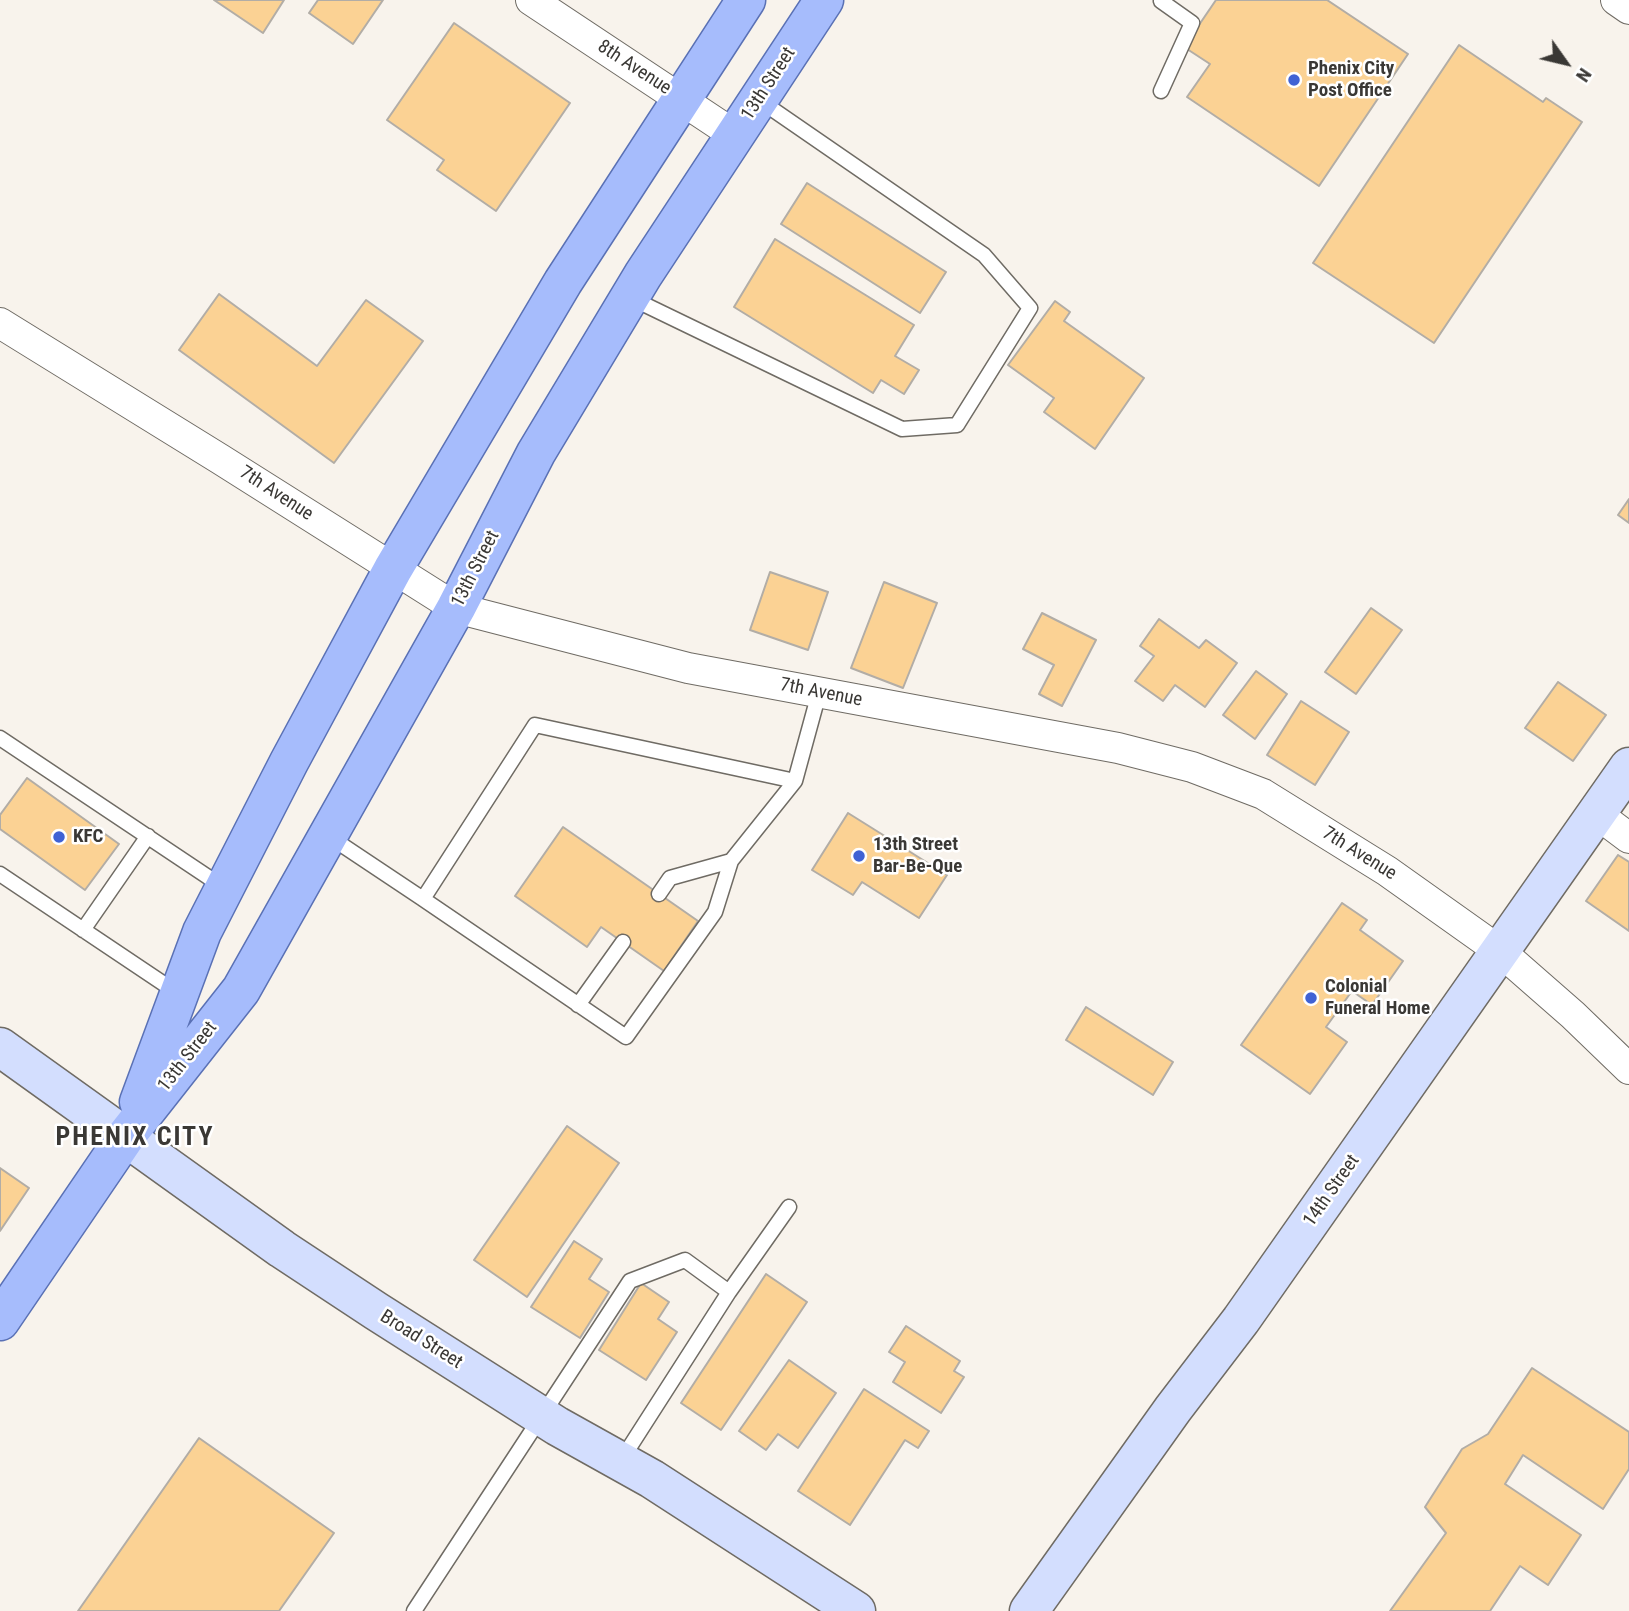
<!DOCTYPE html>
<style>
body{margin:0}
#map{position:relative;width:1629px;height:1611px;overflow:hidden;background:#f8f3ec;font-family:"Roboto Condensed",sans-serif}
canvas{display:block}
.north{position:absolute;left:1531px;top:28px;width:70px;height:70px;-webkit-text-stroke:5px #fff;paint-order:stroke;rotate:124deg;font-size:19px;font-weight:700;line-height:28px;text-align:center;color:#3a3835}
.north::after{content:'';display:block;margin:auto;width:24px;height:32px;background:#3a3835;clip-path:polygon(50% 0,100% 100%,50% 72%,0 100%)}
</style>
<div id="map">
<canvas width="1629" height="1611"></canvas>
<div class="north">N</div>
</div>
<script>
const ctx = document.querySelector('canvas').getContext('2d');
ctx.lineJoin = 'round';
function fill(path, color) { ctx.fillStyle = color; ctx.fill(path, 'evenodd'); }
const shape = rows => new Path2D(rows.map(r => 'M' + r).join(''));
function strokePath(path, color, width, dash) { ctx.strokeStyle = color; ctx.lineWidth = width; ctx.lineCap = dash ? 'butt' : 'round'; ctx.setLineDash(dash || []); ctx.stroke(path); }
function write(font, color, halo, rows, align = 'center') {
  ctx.font = font + ' "Roboto Condensed",sans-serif'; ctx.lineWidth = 5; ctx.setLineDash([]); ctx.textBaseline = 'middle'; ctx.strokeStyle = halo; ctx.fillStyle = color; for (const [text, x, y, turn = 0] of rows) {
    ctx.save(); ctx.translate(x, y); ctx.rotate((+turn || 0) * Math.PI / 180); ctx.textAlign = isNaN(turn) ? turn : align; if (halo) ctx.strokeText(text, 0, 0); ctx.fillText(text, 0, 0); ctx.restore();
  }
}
const building = shape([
 [214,0,284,0,263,33,214,0],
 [318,0,383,0,353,44,309,13,318,0],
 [1216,0,1327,0,1408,54,1319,186,1187,97,1210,64,1184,47,1216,0],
 [454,23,570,103,496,211,437,170,444,160,387,120,454,23],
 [1459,45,1543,102,1546,98,1582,122,1434,343,1313,263,1459,45],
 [807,183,946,272,920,313,781,224,807,183],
 [775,239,914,325,895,356,919,370,904,394,881,380,873,393,734,307,775,239],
 [219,294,317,366,366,300,423,341,334,463,179,350,219,294],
 [1055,301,1070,312,1064,321,1144,378,1095,449,1044,412,1054,398,1008,365,1055,301],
 [1629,499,1629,523,1618,515,1629,499],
 [770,572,828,592,808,650,750,630,770,572],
 [884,582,937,603,903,688,851,668,884,582],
 [1371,608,1402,630,1356,694,1325,672,1371,608],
 [1042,613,1096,640,1062,706,1039,694,1054,665,1023,649,1042,613],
 [1159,619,1199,648,1206,640,1237,663,1205,707,1175,685,1163,701,1135,681,1154,656,1140,646,1159,619],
 [1256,671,1287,694,1255,739,1223,715,1256,671],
 [1558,682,1606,715,1573,761,1525,728,1558,682],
 [1301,701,1349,732,1315,785,1267,755,1301,701],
 [27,778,119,844,85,890,0,829,0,815,27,778],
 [848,813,947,875,919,918,862,882,853,895,812,870,848,813],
 [563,827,698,921,664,971,601,927,587,947,515,896,563,827],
 [1618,855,1629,862,1629,931,1586,901,1618,855],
 [1342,903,1367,920,1360,930,1403,961,1372,1005,1352,991,1326,1027,1347,1042,1310,1094,1241,1045,1342,903],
 [1086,1007,1173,1062,1153,1095,1066,1040,1086,1007],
 [567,1126,619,1163,527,1297,474,1260,567,1126],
 [0,1168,29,1188,0,1231,0,1168],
 [574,1241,602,1259,589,1279,609,1292,580,1338,531,1307,574,1241],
 [766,1274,807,1302,721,1430,681,1403,766,1274],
 [641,1283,669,1302,658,1319,677,1332,646,1380,599,1350,641,1283],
 [906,1326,960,1361,954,1371,964,1377,941,1413,893,1382,905,1362,889,1352,906,1326],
 [789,1360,836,1393,798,1448,778,1434,766,1450,739,1431,789,1360],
 [1532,1368,1629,1432,1629,1469,1603,1509,1523,1455,1505,1484,1581,1535,1548,1585,1520,1566,1490,1611,1390,1611,1446,1533,1425,1507,1462,1449,1488,1434,1532,1368],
 [864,1389,929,1431,918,1448,905,1440,850,1525,798,1491,864,1389],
 [199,1438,334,1533,279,1611,78,1611,199,1438]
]);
const lane = shape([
 [1161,1,1192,23,1161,91],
 [631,298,902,429,957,425,1030,308,984,255,759,100],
 [0,738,223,887],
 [330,837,423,899,535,725,795,781,819,693],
 [0,874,176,992],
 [659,894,670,878,731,861],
 [423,899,626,1037,715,912,731,861,795,781],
 [83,930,148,836],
 [578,1005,623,942],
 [622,1459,729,1292,789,1207],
 [414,1611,630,1281,685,1260,729,1292]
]);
const street = shape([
 [531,0,736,136],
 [1616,0,1629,9],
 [0,323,220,459,456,608,688,668,1118,748,1192,767,1263,794,1387,871,1501,952,1573,1015,1629,1069],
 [1597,814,1629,838]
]);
const secondary = shape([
 [0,1047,282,1249,376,1311,557,1426,652,1479,856,1611],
 [1029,1611,1173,1409,1241,1320,1629,767]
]);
const primary = shape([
 [139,1102,202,932,289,762,393,569,563,282,746,0],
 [0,1321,126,1136,241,990,456,608,536,453,643,275,824,0]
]);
const markers = [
 [1294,80,7,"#4062d4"],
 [59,837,7,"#4062d4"],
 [859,856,7,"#4062d4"],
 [1311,998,7,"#4062d4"]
];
const streetNames = [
 ["8th Avenue",634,68,33],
 ["13th Street",769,84,-57],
 ["7th Avenue",276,494,33],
 ["13th Street",476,569,-63],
 ["7th Avenue",821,693,11],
 ["7th Avenue",1359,854,32],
 ["13th Street",188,1057,-52],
 ["14th Street",1332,1191,-55],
 ["Broad Street",421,1340,32]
];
const poiNames = [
 ["Phenix City",1308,69],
 ["Post Office",1308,91],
 ["KFC",73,837],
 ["13th Street",873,845],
 ["Bar-Be-Que",873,867],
 ["Colonial",1325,987],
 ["Funeral Home",1325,1009]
];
const districtNames = [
 ["PHENIX CITY",135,1138]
];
fill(building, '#fbd294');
strokePath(building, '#b2ada6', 2);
strokePath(lane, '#6f6b64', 17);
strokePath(street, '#6f6b64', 32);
strokePath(secondary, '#6f6b64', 41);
strokePath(primary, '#5a71b5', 41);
strokePath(lane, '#fff', 14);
strokePath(street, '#fff', 30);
strokePath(secondary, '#d3defe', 38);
strokePath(primary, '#a6bcfc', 38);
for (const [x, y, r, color] of markers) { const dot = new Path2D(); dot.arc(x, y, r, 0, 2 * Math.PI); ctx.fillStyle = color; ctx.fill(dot); strokePath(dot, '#fff', 2.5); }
write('19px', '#3a3835', '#fff', streetNames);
write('bold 19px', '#3a3835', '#fff', poiNames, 'left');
ctx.letterSpacing = '2px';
write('bold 26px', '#3a3835', '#fff', districtNames);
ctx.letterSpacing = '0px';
</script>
